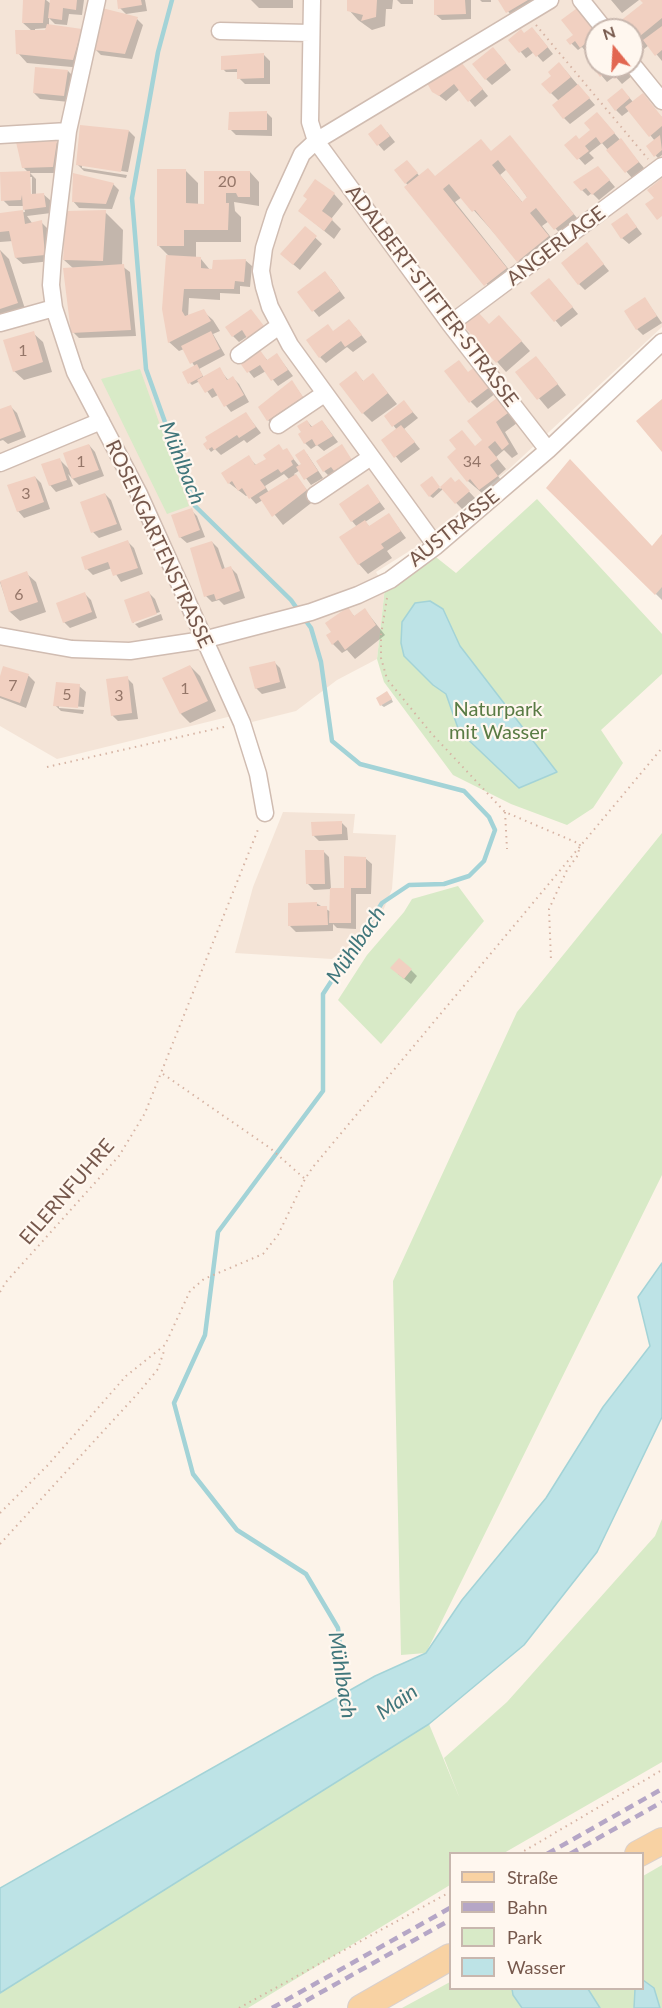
<!DOCTYPE html>
<meta charset="utf-8">
<style>
body{margin:0}
#map{position:relative;width:662px;height:2008px;overflow:hidden;background:#fcf3e9;font-family:Lato,sans-serif}
canvas{display:block}
.legend{position:absolute;left:449px;top:1852px;width:195px;height:138px;box-sizing:border-box;background:#fff7ef;border:2px solid #c8b7ae;margin:0;padding:8px 10px;list-style:none;font-size:18px;color:#76584c}
.legend li{display:flex;align-items:center;gap:12px;height:30px}
.legend b{width:30px;border:2px solid #c8b7ae}
.north{position:absolute;left:584px;top:18px;width:60px;height:60px;box-sizing:border-box;background:#fff7ef;border:2px solid #c8b7ae;border-radius:50%;rotate:342deg;font-size:16px;font-weight:700;line-height:24px;text-align:center;color:#76584c}
.north::after{content:'';display:block;margin:auto;width:21px;height:27px;background:#e26751;clip-path:polygon(50% 0,100% 100%,50% 72%,0 100%)}
</style>
<div id="map">
<canvas width="662" height="2008"></canvas>
<ul class="legend">
<li><b style="height:8px;background:#f8d2a3"></b>Straße</li>
<li><b style="height:8px;background:#b5a6c6"></b>Bahn</li>
<li><b style="height:16px;background:#d8eac7"></b>Park</li>
<li><b style="height:16px;background:#bde3e6"></b>Wasser</li>
</ul>
<div class="north">N</div>
</div>
<script>
const ctx = document.querySelector('canvas').getContext('2d');
ctx.lineJoin = 'round';
function fill(path, color) { ctx.fillStyle = color; ctx.fill(path, 'evenodd'); }
const shape = rows => new Path2D(rows.map(r => 'M' + r).join(''));
function strokePath(path, color, width, dash) { ctx.strokeStyle = color; ctx.lineWidth = width; ctx.lineCap = dash ? 'butt' : 'round'; ctx.setLineDash(dash || []); ctx.stroke(path); }
function write(font, color, halo, rows, align = 'center') {
  ctx.font = font + ' Lato,sans-serif'; ctx.lineWidth = 4.5; ctx.setLineDash([]); ctx.textBaseline = 'middle'; ctx.strokeStyle = halo; ctx.fillStyle = color; for (const [text, x, y, turn = 0] of rows) {
    ctx.save(); ctx.translate(x, y); ctx.rotate((+turn || 0) * Math.PI / 180); ctx.textAlign = isNaN(turn) ? turn : align; if (halo) ctx.strokeText(text, 0, 0); ctx.fillText(text, 0, 0); ctx.restore();
  }
}
const residential = shape([
 [0,0,662,0,662,327,508,470,419,545,376,572,385,587,377,659,337,680,296,711,252,722,248,712,57,759,0,726],
 [596,30,632,30,632,66,596,66],
 [283,812,355,814,353,833,396,835,392,889,378,923,332,959,235,953,253,887]
]);
const green = shape([
 [140,369,189,506,167,514,101,379],
 [537,499,662,634,662,674,601,730,623,763,593,808,567,825,511,804,453,775,384,682,377,659,385,587,432,554,456,573],
 [662,833,662,1175,426,1653,401,1655,393,1281,517,1012],
 [458,886,484,921,381,1044,338,1000,367,955,404,912,412,899],
 [662,1519,662,1762,504,1853,450,1854,450,1885,248,2008,0,2008,0,1993,429,1724,460,1799,444,1758,507,1702,655,1536],
 [662,1865,662,2008,402,2008,450,1982,450,1988,642,1988,643,1876]
]);
const water = shape([
 [430,601,443,609,460,646,557,772,519,788,459,731,446,694,433,685,404,656,401,643,402,622,415,603,430,601],
 [662,1263,662,1417,597,1552,524,1645,429,1724,0,1993,0,1888,375,1676,426,1653,462,1600,546,1498,603,1407,650,1346,638,1297,662,1263],
 [643,1980,654,1988,660,2008,634,2008,635,1989,642,1988,643,1980],
 [512,1989,588,1989,600,2008,522,2008,513,1995,512,1989]
]);
const shadow = shape([
 [25,0,46,0,51,4,51,0,84,0,82,15,69,14,67,25,55,24,49,18,49,26,82,31,91,40,83,68,27,63,18,53,32,31,23,23],
 [47,28,47,32,35,31,35,29],
 [118,0,145,0,147,11,126,14,120,8],
 [251,0,293,0,293,8,259,8],
 [348,0,393,0,392,9,386,9,385,26,372,30,358,20,349,10],
 [397,0,413,0,413,4,401,4],
 [435,0,471,0,471,19,442,20,435,14],
 [480,0,491,0,491,2,482,2],
 [500,0,543,0,513,18],
 [611,0,639,0,622,13],
 [642,0,662,0,662,61,649,45,644,49,635,40,632,30,627,30,645,3],
 [137,19,143,25,132,59,101,55,95,49],
 [596,30,596,46,587,53,582,47,578,50,568,40,575,35],
 [524,35,538,35,553,54,543,62,534,52,526,58,511,40],
 [264,55,270,61,270,84,245,84,239,78,239,72,226,72,223,69],
 [499,55,511,70,492,85,486,79],
 [596,65,626,66,633,75,622,84,615,76,607,82,594,67],
 [467,70,488,96,475,107,460,89,446,101,437,94],
 [565,70,595,105,570,124,564,118,559,101,551,93],
 [68,71,74,77,69,102,40,99,34,93],
 [628,96,633,102,662,117,662,155,658,158,648,147,655,141,630,110,622,116,616,110],
 [266,112,272,118,272,136,236,135,230,129],
 [603,120,644,168,632,178,602,143,589,153,594,158,585,165,567,145,579,141],
 [129,131,135,137,128,172,82,165,82,168,127,175,126,178,84,171,78,165],
 [387,132,395,142,384,151,370,135],
 [510,137,582,224,564,238,549,221,542,226,560,249,530,273,462,197,455,202,518,281,498,298,406,183,413,168,420,177,435,178,492,153],
 [507,169,532,204,523,203,500,175],
 [56,142,62,148,59,173,30,173,36,179,36,195,43,194,50,200,51,213,27,216,32,223,41,222,47,228,51,261,23,264,16,258,13,241,0,242,0,215,25,212,24,206,9,206,3,200,29,173,23,167],
 [29,177,32,177,32,202,29,202],
 [185,170,198,183,198,205,206,205,250,172,259,182,259,206,234,202,235,211,241,217,241,242,196,242,196,258,201,259,210,270,245,260,252,266,250,287,240,286,240,294,220,293,220,300,189,298,188,317,203,311,213,320,220,331,213,334,225,355,199,369,204,378,219,369,229,381,233,378,239,384,249,402,231,412,218,395,212,398,200,381,192,385,190,383,195,367,184,349,179,351,169,342,170,257,159,246],
 [604,174,615,187,599,200,592,193,588,196,582,190],
 [113,184,119,190,112,209,79,208,73,201],
 [334,194,343,204,331,219,341,229,334,239,300,211,309,200],
 [105,212,123,230,122,266,130,272,136,336,79,338,73,332,74,269,64,260],
 [627,215,642,234,629,244,622,238],
 [305,228,322,244,300,270,288,260],
 [0,250,9,259,26,312,0,321],
 [592,250,609,271,585,290,579,284],
 [331,279,345,298,319,317,299,293],
 [555,286,578,314,561,327,533,294],
 [645,299,662,323,643,335,637,329],
 [251,311,269,333,254,343,248,336,239,342,233,336],
 [465,325,508,326,530,351,506,372],
 [355,327,367,342,353,352,347,347,326,363,320,357],
 [33,333,43,342,52,372,24,380,14,371],
 [260,352,268,361,277,355,293,376,278,386,266,371,254,378,242,363],
 [476,368,496,393,477,408,471,402,469,373],
 [545,368,566,395,548,409,517,372],
 [356,373,364,382,373,375,397,404,372,422,363,413],
 [292,382,308,404,274,426,268,420],
 [496,400,517,423,505,432,518,454,512,458,504,450,496,457,506,469,498,476,506,486,489,499,468,481,449,457,476,447,484,440],
 [10,406,17,413,26,437,8,444,3,440,0,441,0,410],
 [410,409,418,418,404,429,420,449,401,463,383,440,397,430,386,416],
 [246,414,261,433,247,443,244,440,221,455,215,449,211,452,205,444],
 [307,421,313,428,322,421,338,442,324,451,317,445,311,449,305,443],
 [89,445,95,452,104,476,79,485,68,474,73,486,56,492,50,485,59,459,70,470],
 [341,446,357,467,330,477,324,471],
 [286,450,300,467,307,454,323,478,311,485,300,470,294,474,315,500,283,525,263,500,256,504,248,495,246,496,229,483,248,457,257,466],
 [284,474,290,480,269,493,265,486],
 [35,477,41,483,50,509,24,518,18,511],
 [451,479,455,484,459,481,475,498,462,509,443,489,433,498,430,496,434,480,440,489],
 [368,486,385,509,365,522,370,527,389,515,406,538,387,551,392,558,368,574,359,564,357,527,352,521],
 [548,488,652,548,662,536,662,600],
 [105,494,111,500,122,530,99,538,93,532],
 [191,510,197,516,205,537,187,543,180,537],
 [128,542,134,548,143,574,121,582,112,568,93,575,87,569],
 [212,542,218,548,225,569,231,568,237,574,245,598,224,605,219,600,212,602,206,596],
 [26,573,36,582,46,612,20,621,10,612,0,582],
 [149,593,155,599,160,612,134,620,134,623,133,622],
 [85,594,91,600,97,618,70,628,64,622],
 [347,609,355,617,365,610,385,635,355,659,347,650,342,653,333,644,333,632],
 [161,614,163,620,139,628,135,624],
 [274,662,280,668,286,688,262,694,256,688],
 [190,666,200,676,216,711,190,723,181,714],
 [4,668,29,676,35,682,26,708,0,698,0,681],
 [127,678,133,684,138,719,118,721,112,715],
 [79,686,86,692,84,707,59,705,59,708,84,710,83,714,61,711,55,705],
 [390,696,393,702,384,707,381,705],
 [341,822,347,828,348,840,319,841,313,835],
 [323,851,329,857,331,889,314,890,308,884],
 [365,858,372,864,371,894,356,894,356,929,337,928,333,924,333,931,296,932,290,926,316,903,331,912],
 [411,970,417,976,411,984,398,974]
]);
const stream = shape([
 [172,0,158,52,132,198,146,369,195,506,291,600,298,610],
 [303,617,311,628,321,662,332,741,360,764,464,791,489,817,495,830,484,861,469,876,444,884,409,885,382,903,323,994,323,1091,218,1232,205,1335,174,1403,193,1474,237,1530,306,1574,338,1628,346,1697]
]);
const building = shape([
 [23,0,45,0,43,23,22,23],
 [50,0,77,0,76,10,63,8,62,20,48,18],
 [117,0,141,0,142,5,118,9],
 [347,0,377,0,376,17,361,21,363,15,347,11],
 [434,0,465,0,466,14,434,15],
 [498,0,528,0,506,13],
 [640,0,662,0,662,18,634,41,632,30,625,30,619,22,643,3],
 [580,6,596,30,596,35,580,48,575,41,570,45,566,40,573,35,561,20],
 [102,8,138,17,125,54,94,50],
 [47,24,82,29,73,60,16,54,15,30,45,30],
 [662,26,662,50,655,56,643,40],
 [532,27,548,47,536,57,528,47,519,53,508,40,521,29,524,33],
 [493,47,506,63,485,80,472,64],
 [264,53,264,78,237,79,237,69,221,70,221,56],
 [461,62,483,89,468,102,454,84,439,96,432,92,427,83],
 [559,62,571,77,550,94,541,84,551,76,548,72],
 [596,63,596,66,628,68,615,79,608,71,600,77,592,66],
 [35,67,68,70,64,96,33,93],
 [578,84,590,98,563,119,552,105],
 [622,88,630,98,615,111,607,100],
 [643,93,662,117,662,126,649,137,625,107],
 [267,111,267,130,228,130,229,112],
 [597,112,615,133,601,144,596,137,585,146,589,151,577,160,564,145,576,135,579,139,590,130,584,123],
 [381,124,390,136,377,146,368,134],
 [80,125,129,130,121,172,76,165],
 [510,135,574,214,554,230,536,208,530,213,549,236,517,262,475,210,472,212,449,184,443,189,507,268,484,286,404,187,428,168,435,176,481,139,491,151],
 [498,160,527,197,522,202,492,165],
 [660,135,662,150,654,157,646,146],
 [621,138,639,162,625,173,606,150],
 [57,141,53,167,22,168,16,142],
 [407,160,418,173,405,184,394,170],
 [598,166,610,180,592,195,586,188,581,191,573,182],
 [157,169,186,169,186,203,204,204,204,171,250,171,250,197,238,197,236,193,226,193,226,203,229,203,228,230,184,230,184,246,157,246],
 [30,171,31,194,44,193,46,207,23,210,22,195,21,200,1,201,0,172],
 [73,173,114,183,106,204,72,202],
 [662,178,662,216,657,220,645,204,654,198,647,190],
 [315,179,335,193,322,211,333,219,324,231,298,211,307,199,303,196],
 [23,210,25,224,42,220,45,255,15,258,9,231,0,232,0,213],
 [106,210,103,261,63,260,66,211],
 [627,213,637,227,621,239,611,224],
 [305,226,317,236,293,265,280,254],
 [587,242,604,264,578,285,561,263],
 [0,250,18,303,0,309],
 [166,255,201,257,201,268,212,269,213,260,246,259,244,282,235,281,234,289,184,289,182,311,185,316,204,309,211,321,168,343,162,309],
 [124,264,131,330,71,333,63,268],
 [325,271,340,291,312,312,297,292],
 [549,278,573,307,554,322,530,293],
 [645,297,657,316,636,330,624,311],
 [251,309,264,326,247,338,242,330,232,337,225,327],
 [478,312,489,324,499,315,522,341,496,363,463,325],
 [349,319,362,335,345,347,341,341,319,358,306,340,328,324,333,331],
 [34,331,43,362,13,372,3,340],
 [211,331,220,349,190,364,181,346],
 [260,350,267,360,277,353,288,370,271,381,260,365,247,373,240,363],
 [536,356,558,384,537,400,515,372],
 [459,360,468,372,476,366,491,386,469,403,444,371],
 [197,364,203,376,188,384,182,372],
 [220,367,227,380,233,376,244,395,224,407,213,388,205,393,197,380],
 [356,371,363,381,373,373,388,393,362,414,339,384],
 [292,380,303,397,267,421,258,407],
 [497,398,508,413,496,422,509,444,502,450,495,441,488,447,498,459,490,465,498,476,479,490,470,479,467,482,447,457,456,449,449,440,462,430,475,446,482,440,467,421],
 [662,399,662,452,636,421],
 [404,400,413,412,392,427,384,416],
 [11,405,21,431,0,439,0,409],
 [246,412,256,427,239,438,237,435,214,450,212,447,207,450,203,444,207,441,205,437],
 [307,420,311,427,322,420,333,436,316,446,312,439,304,444,298,434,301,432,297,426],
 [401,425,415,442,394,458,381,440],
 [89,444,99,470,72,479,63,453],
 [279,444,283,450,287,448,294,459,291,461,293,465,281,473,278,469,260,480,266,488,249,499,242,488,238,491,232,481,228,484,221,473,249,455,255,465,266,459,263,455],
 [342,444,352,460,334,471,331,467,323,472,316,461],
 [304,449,318,471,304,480,296,467,301,464,295,455],
 [60,458,67,480,49,486,41,464],
 [570,459,652,546,662,534,662,587,655,595,546,488],
 [296,474,307,490,272,517,259,497],
 [35,476,44,502,17,512,7,485],
 [432,476,440,487,451,477,455,482,459,479,470,491,455,504,440,487,429,497,420,485],
 [368,484,380,502,351,522,339,504],
 [105,493,117,524,91,533,80,502],
 [192,508,200,530,179,538,171,515],
 [389,513,401,531,381,544,384,548,358,565,339,537,365,520,369,526],
 [128,540,138,568,113,576,108,562,85,570,81,557],
 [212,541,222,569,231,566,240,591,216,600,214,594,204,597,190,548],
 [27,571,38,602,9,612,0,581],
 [149,591,157,614,132,623,124,600],
 [85,592,92,612,63,623,56,603],
 [348,607,354,616,365,608,376,625,345,650,338,640,332,645,326,635,331,632,325,623],
 [275,661,280,682,255,689,249,667],
 [190,665,208,701,180,714,162,678],
 [3,666,29,674,20,703,0,696,0,676],
 [128,676,132,713,111,716,106,679],
 [56,682,80,684,78,708,53,706],
 [387,691,392,699,380,706,376,698],
 [342,821,342,834,312,836,311,822],
 [305,850,324,850,325,884,306,884],
 [344,856,366,857,366,888,351,888,351,923,329,923,330,888,344,888],
 [317,902,317,906,327,906,328,925,288,926,288,903],
 [399,958,412,969,404,979,390,968]
]);
const path = shape([
 [536,25,648,159],
 [387,598,381,635,381,658,387,679,431,733,505,812,580,844,578,855,567,870,549,909,551,960],
 [47,767,228,726],
 [505,812,507,849],
 [163,1074,270,1148,305,1179],
 [0,1292,6,1282,119,1156,145,1113,259,827],
 [0,1513,47,1466,126,1376,165,1345,190,1291,204,1279,263,1254,278,1235,305,1179,313,1167,662,748],
 [0,1544,140,1391,158,1369,165,1348],
 [519,1854,662,1770],
 [239,2008,450,1892]
]);
const street = shape([
 [97,0,68,131,53,256,51,285,54,308,75,372,139,494,242,723,258,774,265,813],
 [312,0,310,122,316,141,302,154,275,213,264,248,261,271,264,287,270,307,290,345,436,546],
 [581,0,605,30],
 [220,31,310,33],
 [632,64,662,101],
 [0,135,68,131],
 [0,323,54,308],
 [450,324,662,166],
 [239,355,279,326],
 [278,425,324,394],
 [548,450,450,324,316,141,550,0],
 [0,463,101,421],
 [315,495,371,457],
 [0,636,72,649,130,651,203,640,311,612,358,595,390,580,436,546,548,450,662,342]
]);
const primary = shape([
 [638,1854,662,1841],
 [361,2008,450,1957]
]);
const rail = shape([
 [547,1854,662,1789],
 [570,1854,662,1802],
 [272,2008,450,1908],
 [293,2008,450,1920]
]);
const numberNames = [
 ["20",227,182],
 ["1",23,351],
 ["1",81,462],
 ["34",472,462],
 ["3",26,494],
 ["6",19,595],
 ["7",13,686],
 ["1",185,689],
 ["5",67,695],
 ["3",119,696]
];
const streetNames = [
 ["ANGERLAGE",556,246,-37],
 ["ADALBERT-STIFTER-STRASSE",432,296,53],
 ["AUSTRASSE",454,528,-39],
 ["ROSENGARTENSTRASSE",159,544,65],
 ["EILERNFUHRE",67,1192,-49]
];
const parkNames = [
 ["Naturpark",498,710],
 ["mit Wasser",498,733]
];
const waterNames = [
 ["Mühlbach",182,463,68],
 ["Mühlbach",356,945,-56],
 ["Mühlbach",342,1675,81],
 ["Main",397,1702,-35]
];
fill(residential, '#f4e4d7');
fill(green, '#d8eac7');
fill(water, '#bde3e6');
strokePath(water, '#a3d3d7', 1.5);
fill(shadow, '#0003');
strokePath(stream, '#a3d3d7', 4.5);
fill(building, '#f1d0c1');
strokePath(street, '#d0bcb1', 19);
strokePath(primary, '#d9d0cd', 28);
strokePath(path, '#d6b3a3', 2, [1.5, 4.5]);
strokePath(street, '#fff', 16);
strokePath(primary, '#f8d2a3', 26);
strokePath(rail, '#b5a6c6', 4.5, [9, 6]);
write('16px', '#957669', null, numberNames);
write('20px', '#76584c', '#fff7ef', streetNames);
write('20px', '#597b44', '#fff7ef', parkNames);
write('italic 21px', '#40767b', '#fff7ef', waterNames);
</script>
